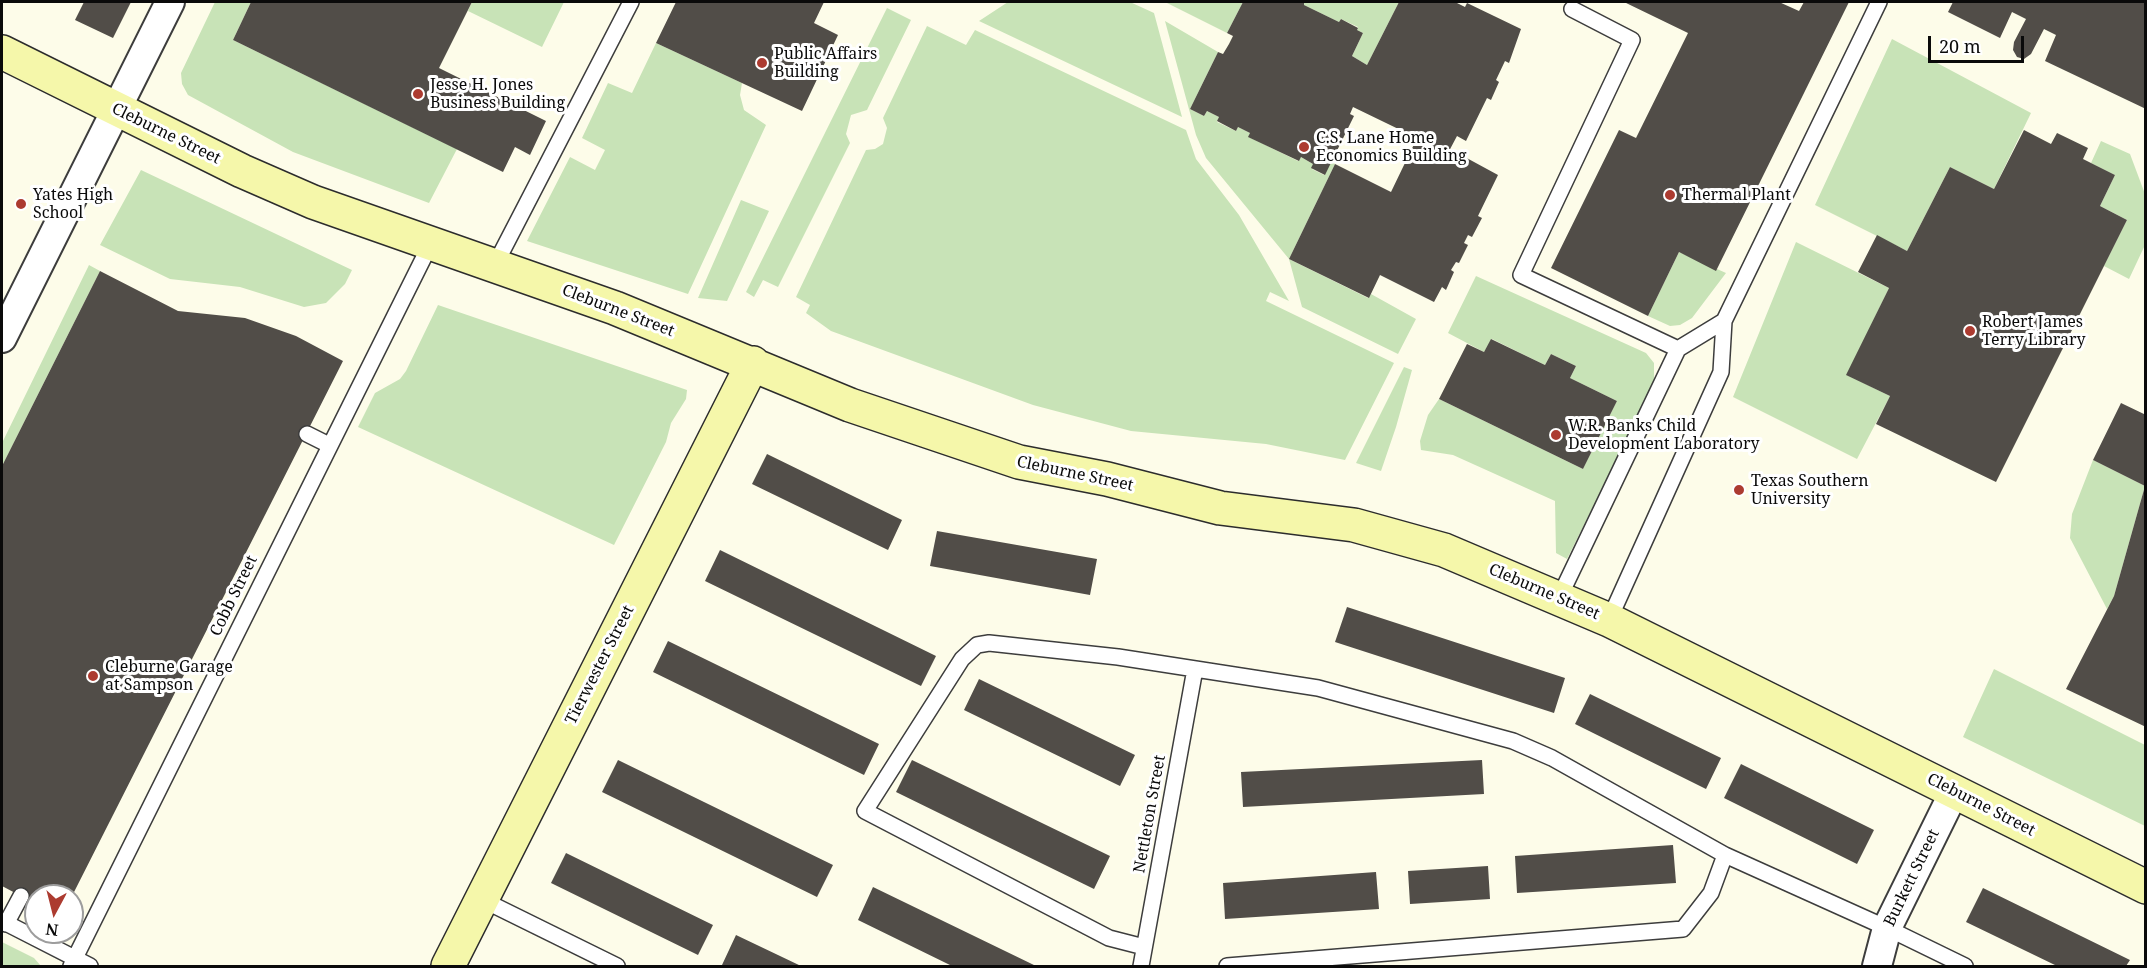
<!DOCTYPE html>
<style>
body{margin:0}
#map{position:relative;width:2147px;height:968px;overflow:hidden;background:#fdfce9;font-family:"Noto Serif",serif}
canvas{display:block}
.frame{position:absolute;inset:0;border:3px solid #0a0a0a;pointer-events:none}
.north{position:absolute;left:24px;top:884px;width:60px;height:60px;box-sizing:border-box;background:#fff;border:2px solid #9d9d9d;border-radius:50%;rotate:187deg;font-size:16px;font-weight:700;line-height:24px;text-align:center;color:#0a0a0a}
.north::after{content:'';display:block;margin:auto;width:21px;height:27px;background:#ac3b30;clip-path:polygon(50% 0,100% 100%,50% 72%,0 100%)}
.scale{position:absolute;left:1928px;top:36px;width:96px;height:27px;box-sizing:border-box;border:3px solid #0a0a0a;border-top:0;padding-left:8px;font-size:18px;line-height:21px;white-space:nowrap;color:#0a0a0a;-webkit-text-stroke:4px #fff;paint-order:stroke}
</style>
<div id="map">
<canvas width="2147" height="968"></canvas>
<div class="frame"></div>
<div class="north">N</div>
<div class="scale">20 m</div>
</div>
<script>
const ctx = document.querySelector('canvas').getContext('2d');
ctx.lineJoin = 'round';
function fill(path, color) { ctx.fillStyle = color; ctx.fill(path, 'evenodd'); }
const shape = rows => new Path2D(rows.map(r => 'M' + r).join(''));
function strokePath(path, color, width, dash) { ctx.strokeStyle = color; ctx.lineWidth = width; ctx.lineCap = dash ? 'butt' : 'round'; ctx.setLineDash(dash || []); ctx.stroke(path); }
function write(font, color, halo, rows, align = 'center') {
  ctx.font = font + ' "Noto Serif",serif'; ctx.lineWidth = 6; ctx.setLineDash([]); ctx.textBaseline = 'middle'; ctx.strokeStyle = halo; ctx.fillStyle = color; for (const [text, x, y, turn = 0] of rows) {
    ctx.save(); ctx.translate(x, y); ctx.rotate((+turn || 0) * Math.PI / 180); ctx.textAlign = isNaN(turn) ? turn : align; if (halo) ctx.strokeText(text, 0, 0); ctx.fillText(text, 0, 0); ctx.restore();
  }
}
const green = shape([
 [215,2,251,2,233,40,457,149,429,203,293,152,188,95,182,84,181,73],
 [472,2,564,2,542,47,468,11],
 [1008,2,1130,2,1154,13,1182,117,979,21],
 [1165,2,1243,2,1227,33],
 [1304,2,1399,2,1367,65,1352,56,1363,33,1357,30,1358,27,1341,19,1339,22,1304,5],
 [887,8,911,20,867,110,851,115,846,134,850,143,778,287,763,280,754,297,746,292],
 [1165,21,1218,52,1190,109,1204,116,1207,111,1219,117,1217,122,1236,131,1238,127,1250,133,1249,137,1298,161,1301,157,1313,164,1312,169,1324,175,1331,162,1335,164,1289,259,1368,298,1371,294,1416,319,1398,354,1302,307,1289,259,1206,158,1196,135],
 [927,26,966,45,975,30,1186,130,1196,159,1239,215,1289,301,1270,292,1266,301,1394,363,1345,460,1266,444,1131,431,1033,405,831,331,806,313,810,305,796,297,866,150,875,149,883,144,887,128,883,118],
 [1892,39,2031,113,1994,189,1950,167,1907,251,1815,205],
 [656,43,742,83,740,95,744,110,766,125,688,294,527,241,570,157,595,170,605,150,582,138,608,83,632,93],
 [2101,141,2130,154,2145,194,2145,245,2129,279,2104,266,2127,220,2100,206,2115,175,2091,163],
 [141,170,352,270,345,284,326,303,304,307,240,287,170,279,100,245],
 [741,200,769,211,727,301,698,298],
 [1796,242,1889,288,1847,375,1890,396,1857,459,1733,397],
 [1679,252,1726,273,1692,318,1680,325,1670,326,1648,316],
 [89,265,100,271,2,466,2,443],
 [1476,276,1646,353,1654,363,1654,385,1567,559,1556,553,1555,501,1453,455,1421,450,1420,441,1428,415,1439,399,1583,469,1617,401,1570,378,1576,366,1551,354,1545,365,1492,339,1484,352,1448,333],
 [438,305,687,390,686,399,671,423,666,442,614,545,358,427,375,393,400,379,406,371],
 [1404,367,1412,370,1396,427,1381,471,1356,463],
 [2093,460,2145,486,2114,596,2107,609,2070,538,2072,514],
 [1994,669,2145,745,2145,826,1963,737],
 [2,942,34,958,41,966,2,966]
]);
const building = shape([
 [84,2,131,2,113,38,75,20],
 [251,2,472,2,439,68,546,121,530,155,515,147,503,172,233,40],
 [676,2,824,2,814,23,838,35,802,111,656,43],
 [1243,2,1304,2,1304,5,1339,22,1341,19,1358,28,1357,30,1363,33,1352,56,1367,65,1399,2,1455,2,1465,7,1467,3,1521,29,1509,63,1505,61,1496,80,1499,82,1491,100,1487,98,1466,141,1457,136,1448,153,1461,160,1463,156,1498,175,1478,216,1482,218,1472,237,1468,235,1464,243,1468,245,1459,263,1456,262,1451,270,1454,272,1446,290,1442,287,1434,302,1380,275,1369,298,1289,259,1335,164,1391,192,1417,138,1353,107,1350,114,1354,116,1325,175,1311,168,1313,164,1301,157,1299,161,1248,137,1250,133,1238,127,1236,131,1217,121,1219,117,1207,111,1204,116,1190,109,1218,52,1223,54,1229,44,1233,36,1227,33],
 [1624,2,1779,2,1799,11,1804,2,1849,2,1716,271,1679,252,1648,316,1551,268,1619,130,1636,138,1688,33],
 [1953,2,2146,2,2146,109,2045,61,2056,35,2044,29,2031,54,2024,59,2017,57,2013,50,2014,42,2026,19,2012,12,2000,38,1948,12],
 [2024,130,2051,144,2057,133,2088,148,2083,159,2115,175,2100,206,2127,220,1996,482,1876,424,1890,396,1846,375,1889,288,1858,272,1877,235,1907,251,1950,167,1994,189],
 [100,271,178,311,245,318,296,336,343,361,72,896,36,896,36,904,2,886,2,466],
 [1491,339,1545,365,1551,354,1576,366,1570,378,1617,401,1583,469,1439,399,1467,344,1484,352],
 [2121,403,2146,415,2146,727,2066,689,2114,596,2145,486,2093,460],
 [767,454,902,520,888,550,752,484],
 [937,531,1097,559,1090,595,930,566],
 [720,550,936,656,921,686,705,581],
 [1347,607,1565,678,1554,713,1335,642],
 [668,641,879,744,864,775,653,672],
 [979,679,1135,755,1120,786,964,710],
 [1590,694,1721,758,1706,789,1575,724],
 [618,760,833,865,817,897,602,792],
 [912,760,1110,856,1094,889,896,792],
 [1482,760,1484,794,1243,807,1241,772],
 [1741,764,1874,830,1857,864,1724,798],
 [1673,845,1676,883,1517,893,1515,856],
 [566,853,713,925,698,955,551,883],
 [1488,866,1490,899,1410,904,1408,871],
 [1376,872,1379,909,1225,919,1223,883],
 [873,887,1036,966,952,966,858,920],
 [1983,888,2130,960,2126,966,2057,966,1966,922],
 [736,935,801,966,725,966,722,965]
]);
const lane = shape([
 [1572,9,1632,40,1521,275,1678,349],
 [495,265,631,2],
 [307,434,329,445],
 [1559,598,1678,349,1724,321],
 [1609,620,1721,372,1724,321,1879,2],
 [1725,855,1887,928,1965,966],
 [481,899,617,966],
 [2,921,90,966],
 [6,924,21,896],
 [1144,947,1109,938,865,811,962,659,977,645,989,643,1118,657,1318,688,1513,741,1552,758,1725,855,1711,893,1683,929,1227,966],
 [71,966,431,243],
 [1141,966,1195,669]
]);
const street = shape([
 [2,338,170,2],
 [1877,966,1887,928,1954,792]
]);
const secondary = shape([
 [2,52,242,171,313,202,615,308,850,405,1019,462,1107,479,1220,508,1354,525,1444,550,1609,620,2146,887],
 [448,966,753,363]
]);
const markers = [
 [762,63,6,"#ac3b30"],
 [418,94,6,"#ac3b30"],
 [1304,147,6,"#ac3b30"],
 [1670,195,6,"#ac3b30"],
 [21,204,6,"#ac3b30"],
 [1970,331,6,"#ac3b30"],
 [1556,435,6,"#ac3b30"],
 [1739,490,6,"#ac3b30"],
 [93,676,6,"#ac3b30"]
];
const poiNames = [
 ["Public Affairs",774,54],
 ["Building",774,72],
 ["Jesse H. Jones",430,85],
 ["Business Building",430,103],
 ["C.S. Lane Home",1316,138],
 ["Economics Building",1316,156],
 ["Yates High",33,195],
 ["School",33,213],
 ["Thermal Plant",1682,195],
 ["Robert James",1982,322],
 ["Terry Library",1982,340],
 ["W.R. Banks Child",1568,426],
 ["Development Laboratory",1568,444],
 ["Texas Southern",1751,481],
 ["University",1751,499],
 ["Cleburne Garage",105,667],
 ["at Sampson",105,685]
];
const streetNames = [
 ["Cleburne Street",166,134,26],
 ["Cleburne Street",618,311,21],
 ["Cleburne Street",1075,474,12],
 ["Cleburne Street",1544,592,23],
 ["Cobb Street",234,596,-64],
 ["Tierwester Street",600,665,-63],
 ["Cleburne Street",1981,805,27],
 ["Nettleton Street",1150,814,-80],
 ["Burkett Street",1912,878,-64]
];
fill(green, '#c8e3b7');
fill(building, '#514d48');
strokePath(lane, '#3d3d3d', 18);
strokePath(street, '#3d3d3d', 32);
strokePath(secondary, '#2c2c2c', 36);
strokePath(lane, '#fff', 15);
strokePath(street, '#fff', 28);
strokePath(secondary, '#f5f7aa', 33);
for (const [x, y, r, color] of markers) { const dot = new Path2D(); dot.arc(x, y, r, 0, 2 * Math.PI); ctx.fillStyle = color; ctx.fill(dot); strokePath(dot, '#fff', 2); }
write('16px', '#0a0a0a', '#fff', poiNames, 'left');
write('16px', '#0a0a0a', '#fff', streetNames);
</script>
